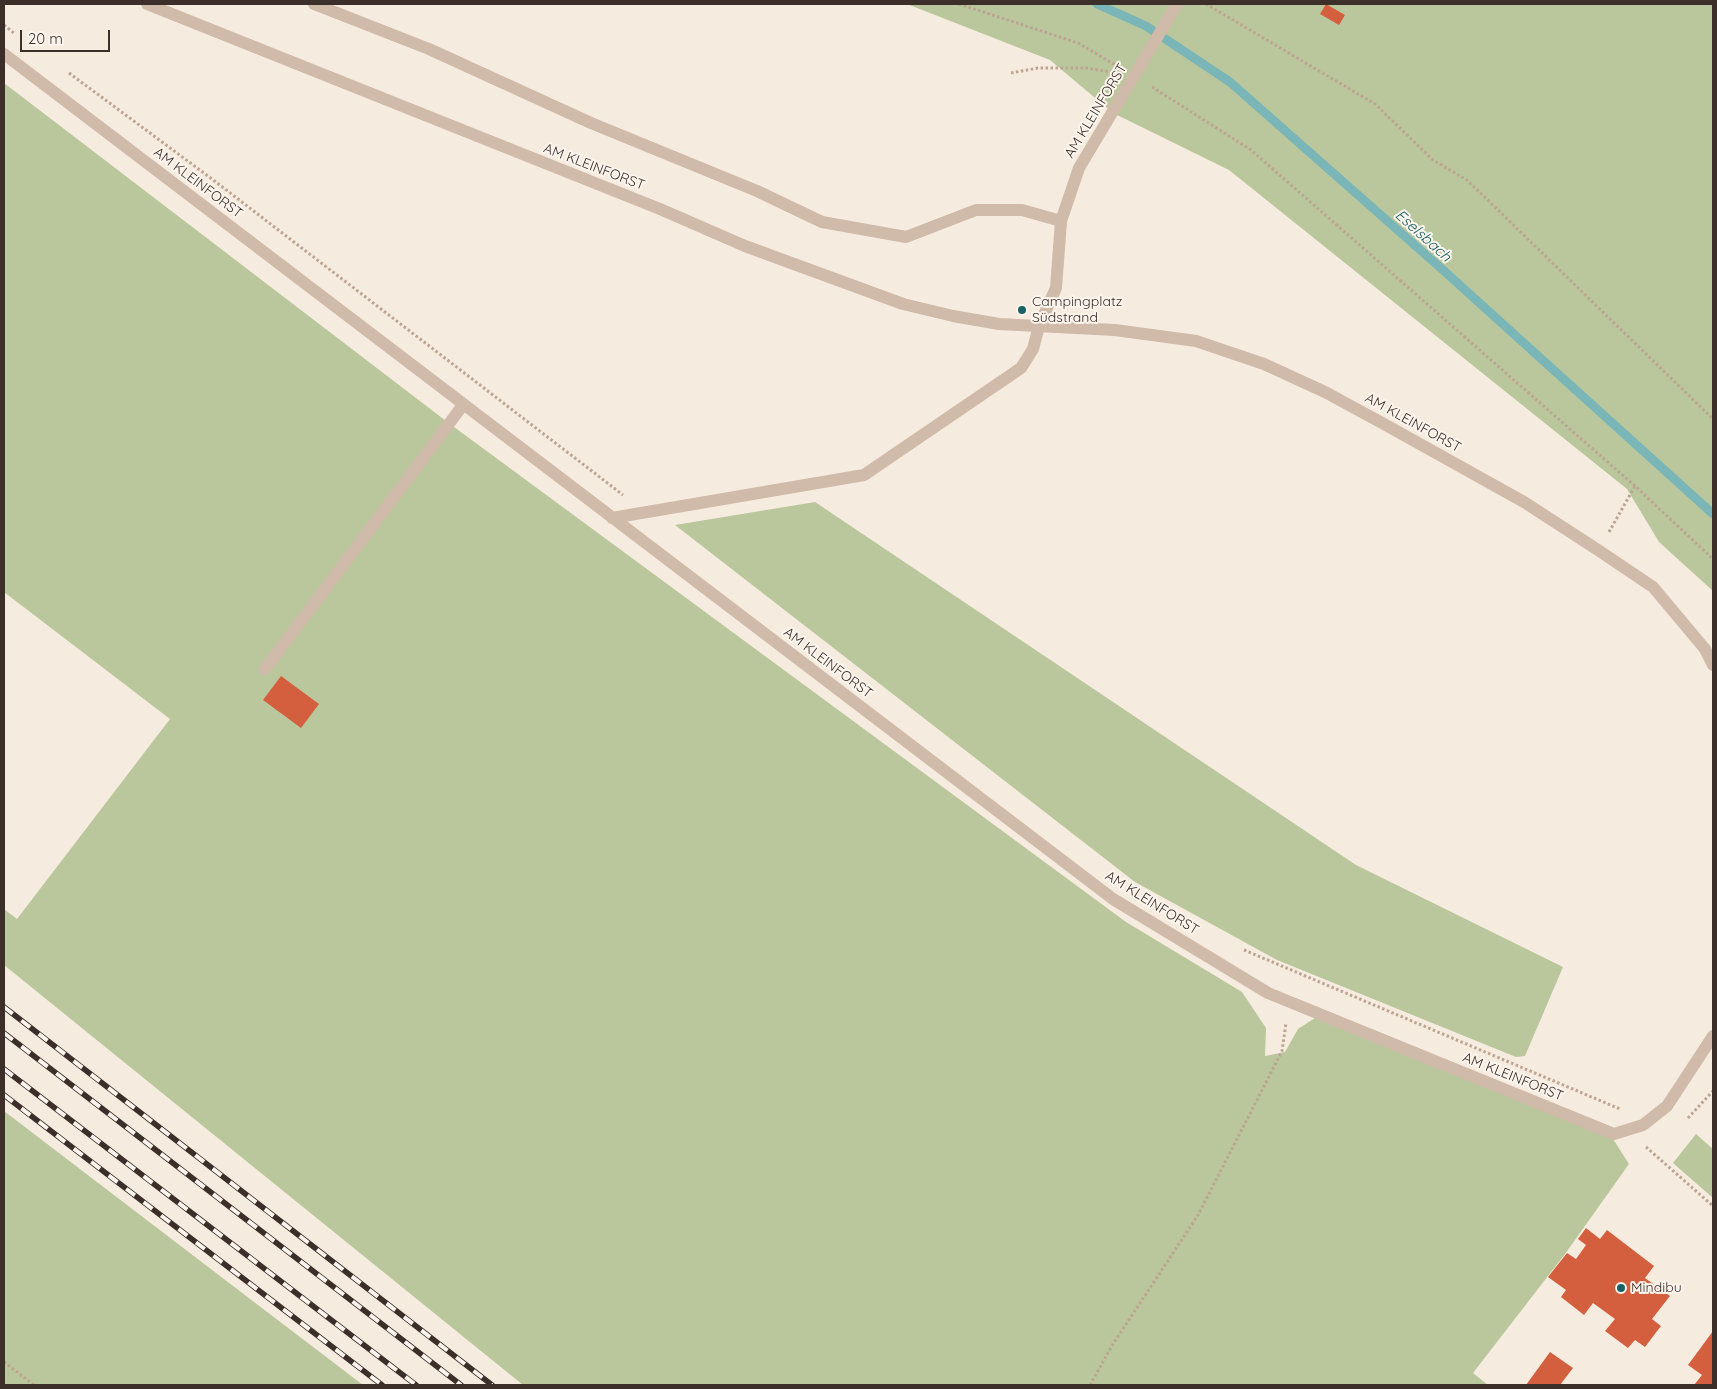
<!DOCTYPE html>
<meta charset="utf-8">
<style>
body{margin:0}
#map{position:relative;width:1717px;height:1389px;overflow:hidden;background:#f6ebdf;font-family:Quicksand,sans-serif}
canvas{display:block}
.frame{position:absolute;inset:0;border:5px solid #3c2f29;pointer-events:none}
.scale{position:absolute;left:20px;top:30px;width:90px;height:22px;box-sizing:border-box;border:2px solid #3c2f29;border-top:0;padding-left:6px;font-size:15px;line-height:18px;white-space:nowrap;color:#3c2f29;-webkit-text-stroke:4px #fcf5ed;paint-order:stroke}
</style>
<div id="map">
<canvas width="1717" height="1389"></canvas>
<div class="frame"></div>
<div class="scale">20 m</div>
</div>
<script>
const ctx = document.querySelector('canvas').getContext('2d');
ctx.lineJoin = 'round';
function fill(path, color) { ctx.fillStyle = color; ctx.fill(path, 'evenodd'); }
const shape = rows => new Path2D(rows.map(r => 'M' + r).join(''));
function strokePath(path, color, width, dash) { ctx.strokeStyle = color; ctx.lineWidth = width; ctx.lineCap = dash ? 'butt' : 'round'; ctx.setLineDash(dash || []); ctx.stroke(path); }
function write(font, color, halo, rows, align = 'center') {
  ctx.font = font + ' Quicksand,sans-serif'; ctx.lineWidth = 4; ctx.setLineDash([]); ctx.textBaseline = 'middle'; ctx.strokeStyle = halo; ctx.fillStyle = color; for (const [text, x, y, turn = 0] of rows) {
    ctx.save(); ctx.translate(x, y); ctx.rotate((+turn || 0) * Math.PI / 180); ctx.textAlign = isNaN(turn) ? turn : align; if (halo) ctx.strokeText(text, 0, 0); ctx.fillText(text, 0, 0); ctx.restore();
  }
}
const green = shape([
 [907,4,1713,4,1713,591,1659,542,1627,489,1229,170,1113,113,1050,60],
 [4,83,450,424,1126,922,1242,992,1266,1028,1265,1056,1285,1052,1298,1029,1315,1018,1613,1139,1629,1164,1565,1254,1473,1373,1488,1385,523,1385,4,965,4,909,17,919,170,719,4,592],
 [815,502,1356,865,1563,967,1525,1056,1516,1057,1277,960,1135,882,675,525],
 [4,1111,258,1305,363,1385,4,1385],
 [1696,1134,1713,1149,1713,1198,1673,1163]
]);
const stream = shape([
 [1097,4,1146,26,1230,82,1443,270,1713,514]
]);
const building = shape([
 [1326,4,1345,15,1339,25,1320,14],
 [281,676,319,704,301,728,263,700],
 [1586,1228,1600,1239,1607,1230,1654,1266,1645,1278,1670,1296,1652,1319,1661,1326,1645,1347,1635,1340,1628,1348,1605,1331,1615,1319,1593,1303,1584,1315,1561,1297,1566,1290,1548,1277,1567,1253,1576,1259,1586,1245,1578,1239],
 [1713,1331,1713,1385,1694,1385,1702,1375,1688,1365],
 [1550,1352,1573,1368,1560,1385,1526,1385]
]);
const path = shape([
 [959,4,1078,43,1117,66],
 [1206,4,1375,104,1433,160,1467,180,1713,419],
 [4,25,15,34],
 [69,73,212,179,623,495],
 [1011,73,1038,68,1086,68,1111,72],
 [1152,87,1251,150,1635,486,1713,559],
 [1609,532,1635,486],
 [1244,950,1620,1109],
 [1688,1118,1713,1091],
 [1646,1147,1713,1206],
 [4,1362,34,1385],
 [1090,1385,1113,1344,1198,1215,1282,1051,1286,1023]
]);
const minor = shape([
 [147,4,660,209,745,246,903,304,953,316,999,324,1115,330,1196,341,1264,364,1325,392,1384,424,1524,502,1598,550,1653,587,1705,649,1713,665],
 [314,4,429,49,591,123,757,191,822,222,906,237,976,210,1022,210,1061,221],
 [4,54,1113,899,1268,993,1614,1134,1643,1125,1667,1106,1713,1036],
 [612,518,864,475,1021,368,1033,349,1039,326,1056,288,1061,221,1079,168,1177,4],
 [265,669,463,405]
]);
const rail = shape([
 [4,1007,492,1385],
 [4,1033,461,1385],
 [4,1069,416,1385],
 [4,1095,382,1385]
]);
const markers = [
 [1022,310,5,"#196164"],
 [1621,1288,5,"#196164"]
];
const streetNames = [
 ["AM KLEINFORST",1096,111,-59],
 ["AM KLEINFORST",594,167,21],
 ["AM KLEINFORST",198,183,37],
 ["AM KLEINFORST",1413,423,29],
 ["AM KLEINFORST",828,663,37],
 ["AM KLEINFORST",1152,903,32],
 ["AM KLEINFORST",1513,1077,22]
];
const poiNames = [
 ["Campingplatz",1032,302],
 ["Südstrand",1032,318],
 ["Mindibu",1631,1288]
];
const waterNames = [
 ["Eselsbach",1423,236,42]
];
fill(green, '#bac79c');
strokePath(stream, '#7ab6b7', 9);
fill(building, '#d45f3f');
strokePath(path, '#bca492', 3, [2.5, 2.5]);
strokePath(minor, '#d0baa9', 12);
strokePath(rail, '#3c2f29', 5.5);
strokePath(rail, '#fcf5ed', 4, [11]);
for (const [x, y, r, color] of markers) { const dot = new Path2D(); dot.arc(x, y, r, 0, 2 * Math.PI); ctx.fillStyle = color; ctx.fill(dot); strokePath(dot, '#fcf5ed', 2); }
write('14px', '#3c2f29', '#fcf5ed', streetNames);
write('14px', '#3c2f29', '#fcf5ed', poiNames, 'left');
write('italic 15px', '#196164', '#fcf5ed', waterNames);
</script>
